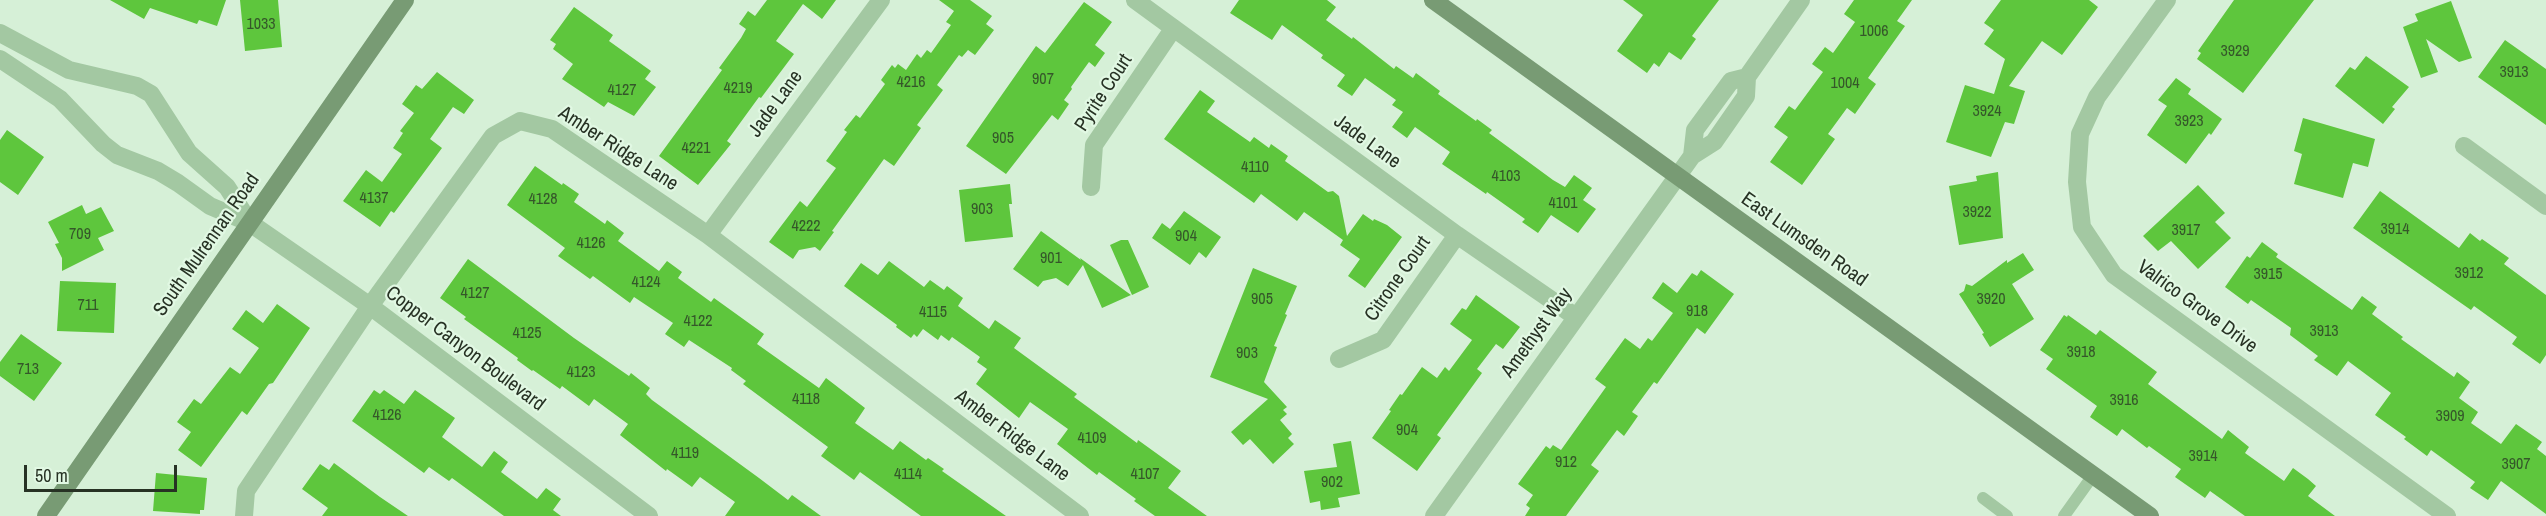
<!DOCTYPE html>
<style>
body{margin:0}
#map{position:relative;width:2546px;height:516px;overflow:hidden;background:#d6f0d7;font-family:"Archivo Narrow",sans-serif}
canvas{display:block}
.scale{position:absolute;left:24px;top:465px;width:153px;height:27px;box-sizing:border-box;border:3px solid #273224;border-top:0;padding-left:8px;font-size:18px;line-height:21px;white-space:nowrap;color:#273224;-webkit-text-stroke:4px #e1f8e3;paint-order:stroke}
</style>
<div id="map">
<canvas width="2546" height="516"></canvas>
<div class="scale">50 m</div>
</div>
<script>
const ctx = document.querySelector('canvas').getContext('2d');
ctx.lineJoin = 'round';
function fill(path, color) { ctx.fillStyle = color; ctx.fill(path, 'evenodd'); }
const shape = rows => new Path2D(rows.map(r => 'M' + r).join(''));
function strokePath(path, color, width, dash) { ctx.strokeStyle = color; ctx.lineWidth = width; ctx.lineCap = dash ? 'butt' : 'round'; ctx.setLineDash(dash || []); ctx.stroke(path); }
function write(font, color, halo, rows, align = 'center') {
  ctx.font = font + ' "Archivo Narrow",sans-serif'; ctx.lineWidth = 4.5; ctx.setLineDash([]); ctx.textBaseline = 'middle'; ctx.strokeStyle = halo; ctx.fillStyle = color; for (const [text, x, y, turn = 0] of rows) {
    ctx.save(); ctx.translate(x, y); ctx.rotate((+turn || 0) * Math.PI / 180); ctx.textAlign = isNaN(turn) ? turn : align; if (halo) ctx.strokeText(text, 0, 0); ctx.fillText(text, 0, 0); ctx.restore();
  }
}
const building = shape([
 [110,0,226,0,217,26,199,20,197,24,150,8,144,19],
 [240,0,278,0,282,47,245,51],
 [767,0,836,0,822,19,803,4,776,41,794,54,761,98,759,97,727,141,731,144,698,185,659,156,722,70,719,68,741,38,746,29,739,24,748,11,755,16],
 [939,0,970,0,992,16,986,24,994,30,975,55,968,50,962,57,959,55,937,85,943,90,917,125,921,128,894,166,884,159,832,231,834,232,820,251,815,247,799,250,793,259,769,242,800,201,807,207,836,168,826,161,847,132,844,130,856,115,860,118,885,84,881,80,892,65,895,68,898,64,906,70,917,54,921,58,927,50,931,53,951,25,946,22,954,11],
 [1239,0,1327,0,1336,7,1326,20,1352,39,1353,37,1394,69,1396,66,1413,78,1416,73,1440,91,1438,94,1476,121,1477,119,1492,130,1489,133,1553,180,1565,187,1574,175,1592,188,1583,200,1596,209,1578,233,1551,215,1538,233,1522,222,1525,219,1487,192,1486,194,1442,164,1450,152,1415,127,1407,138,1392,127,1403,112,1392,105,1396,100,1365,78,1352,96,1337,86,1345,75,1321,58,1323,55,1282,25,1272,40,1230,13],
 [1623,0,1719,0,1692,36,1696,39,1681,60,1669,52,1659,67,1654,63,1647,73,1617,51,1643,15],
 [1854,0,1912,0,1897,21,1905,26,1868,78,1876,84,1855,114,1847,108,1828,134,1835,139,1802,185,1770,162,1788,137,1774,127,1789,106,1795,110,1823,72,1812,64,1825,47,1833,53,1855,22,1844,14],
 [2001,0,2089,0,2098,7,2062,55,2042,41,2009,86,2025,91,2014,124,2005,122,1991,157,1946,142,1965,85,1994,94,2005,59,1984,44,1994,30,1984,23],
 [2234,0,2314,0,2243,93,2197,59,2201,53,2198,51],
 [2451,1,2472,58,2459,62,2426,39,2438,72,2421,78,2403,27,2418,21,2415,14],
 [1084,2,1112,22,1095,45,1105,53,1095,67,1089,62,1071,87,1072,89,1064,100,1069,104,1058,120,1052,115,1006,174,966,146,1036,46,1045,53],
 [574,7,613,35,609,41,651,71,645,79,656,87,634,116,608,102,604,107,562,79,573,64,553,49,556,44,550,40],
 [2505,40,2546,69,2546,125,2478,77],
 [2366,56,2409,87,2392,107,2395,109,2383,124,2335,86,2350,67,2355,70],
 [437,72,474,100,464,114,453,107,430,139,442,148,394,213,391,211,380,227,343,201,366,170,382,182,402,154,393,148,403,133,400,131,414,113,402,104,416,85,422,89],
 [2176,78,2191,89,2188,94,2222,119,2211,135,2209,133,2186,164,2147,135,2167,106,2158,100],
 [1200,90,1215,101,1207,112,1250,142,1254,137,1269,148,1271,144,1288,156,1285,161,1328,192,1333,191,1339,196,1347,236,1363,214,1373,221,1374,219,1387,225,1402,237,1365,288,1348,276,1360,259,1340,245,1343,240,1304,212,1297,221,1261,194,1254,203,1164,139],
 [2303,118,2375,139,2368,167,2353,163,2343,198,2294,184,2302,154,2294,151],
 [7,130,44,157,18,195,0,182,0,140],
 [535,166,562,185,563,183,579,194,574,202,605,224,607,220,624,233,618,241,659,271,667,261,682,272,678,278,711,302,714,298,764,334,757,344,819,388,826,378,865,408,855,423,893,450,900,441,926,460,928,458,944,469,942,471,1006,516,921,516,860,472,854,480,821,456,828,447,743,384,746,381,731,370,732,368,689,340,684,347,665,334,673,323,634,297,630,303,593,276,590,279,558,256,565,248,507,205],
 [1998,172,2003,238,1959,245,1949,186,1977,181,1976,176],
 [1010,184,1012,204,1009,204,1013,237,965,242,959,190],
 [2198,185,2225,213,2215,222,2231,238,2198,269,2171,241,2158,251,2143,236],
 [2380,191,2459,248,2470,233,2480,241,2482,239,2509,258,2504,264,2546,295,2546,355,2540,364,2512,344,2517,337,2474,306,2471,310,2353,228],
 [82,205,86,214,101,207,114,231,98,238,104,250,62,271,62,258,55,244,59,243,48,222],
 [1184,211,1221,237,1206,258,1199,252,1190,265,1152,238,1162,223,1170,229],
 [1041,231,1081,260,1080,258,1131,295,1102,308,1083,265,1068,286,1056,278,1043,281,1038,287,1013,269],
 [1121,240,1128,240,1149,287,1132,295,1110,245],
 [2262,242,2278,254,2276,257,2352,310,2362,296,2377,307,2372,314,2403,337,2401,339,2454,377,2457,372,2470,382,2459,398,2478,412,2471,423,2501,444,2516,424,2542,442,2537,449,2546,456,2546,514,2501,481,2488,500,2470,488,2475,482,2431,450,2427,456,2404,439,2406,437,2375,415,2391,393,2348,361,2337,376,2314,360,2318,356,2290,335,2291,328,2251,300,2248,304,2225,287,2247,256,2250,258],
 [2023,253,2034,270,2012,284,2034,319,1990,347,1982,334,1984,333,1959,294,1964,291,1966,284,1972,286,2007,260,2007,263],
 [468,259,574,338,629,376,631,373,650,388,646,394,652,400,759,478,788,500,792,495,821,516,725,516,735,502,700,477,692,487,667,469,666,471,620,435,628,424,594,399,589,406,562,386,560,389,533,370,532,371,517,360,518,358,464,319,466,317,440,298],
 [889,261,924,287,930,280,944,290,947,286,963,298,958,306,989,329,995,320,1021,338,1014,348,1077,394,1074,397,1137,443,1138,440,1181,471,1168,488,1207,516,1155,516,1134,501,1136,499,1099,472,1097,475,1057,444,1068,429,1030,402,1019,418,976,384,987,369,977,362,980,357,952,337,949,341,941,335,938,340,923,329,917,337,914,334,911,338,896,327,897,325,844,286,861,263,878,275],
 [1253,268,1297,286,1285,314,1287,315,1274,346,1277,347,1264,382,1287,407,1283,410,1287,414,1280,420,1292,434,1288,438,1294,444,1273,464,1250,439,1243,445,1231,432,1268,399,1210,377],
 [1701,270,1734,294,1705,334,1697,328,1657,384,1654,382,1632,412,1638,416,1624,436,1617,430,1591,465,1599,471,1566,516,1525,516,1530,508,1526,505,1533,495,1518,484,1546,446,1550,449,1553,445,1561,450,1606,387,1595,379,1625,338,1640,349,1648,338,1652,341,1673,313,1652,298,1663,282,1677,293,1692,273,1697,276],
 [60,281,116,283,114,333,57,331],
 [1476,295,1520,327,1503,349,1496,344,1477,369,1482,373,1437,435,1441,438,1417,471,1372,438,1391,411,1389,410,1400,394,1402,395,1422,367,1437,378,1445,367,1449,371,1472,340,1450,324,1462,308,1466,310],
 [277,304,310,328,273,383,269,384,247,415,242,411,201,467,178,450,191,432,177,422,194,399,201,404,230,367,240,374,259,348,232,329,246,310,263,323],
 [2064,315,2067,317,2068,315,2096,335,2100,330,2157,372,2148,384,2222,439,2228,430,2249,447,2245,453,2284,481,2293,468,2308,479,2316,486,2308,496,2335,516,2245,516,2210,491,2205,498,2175,477,2181,469,2149,446,2147,448,2122,429,2117,436,2090,417,2097,406,2046,369,2053,359,2040,350],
 [21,334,62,363,34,401,0,376,0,362],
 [374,390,380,394,384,390,404,404,415,390,455,418,442,437,482,467,494,451,508,462,501,472,537,499,546,488,561,499,553,510,561,516,504,516,452,478,449,481,429,467,424,473,352,421],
 [1351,441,1360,494,1338,498,1340,507,1321,510,1320,501,1310,503,1304,471,1337,467,1333,444],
 [334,463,380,497,408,516,322,516,328,508,302,489,320,464,329,470],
 [156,473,207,478,204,510,200,510,200,514,153,511]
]);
const lane = shape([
 [1983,498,2007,516],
 [2064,516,2094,474]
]);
const street = shape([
 [1135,0,1457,235,1576,317],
 [2167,0,2097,97,2080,134,2077,182,2082,227,2114,275,2447,516],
 [0,33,69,70,137,86,151,94,189,153,227,187,250,223],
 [0,59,60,99,103,144,117,155,158,171,178,183,210,206,250,223,370,306,649,516],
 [1747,77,1801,0],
 [2464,146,2546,206],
 [1091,187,1094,145,1173,29],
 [708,235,881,0],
 [1339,359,1383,340,1457,235],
 [244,516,246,491,370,306,493,136,520,121,552,129,708,235,1080,516],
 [1434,516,1692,156,1714,142,1746,96,1747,77,1731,81,1695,130,1692,156]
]);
const secondary = shape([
 [1433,0,2150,516],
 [46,516,405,0]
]);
const numberNames = [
 ["1033",261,25],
 ["1006",1874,32],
 ["3929",2235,52],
 ["3913",2514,73],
 ["907",1043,80],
 ["4216",911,83],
 ["1004",1845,84],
 ["4219",738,89],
 ["4127",622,91],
 ["3924",1987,112],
 ["3923",2189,122],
 ["905",1003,139],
 ["4221",696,149],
 ["4110",1255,168],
 ["4103",1506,177],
 ["4137",374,199],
 ["4128",543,200],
 ["4101",1563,204],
 ["903",982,210],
 ["3922",1977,213],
 ["4222",806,227],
 ["3914",2395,230],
 ["3917",2186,231],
 ["709",80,235],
 ["904",1186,237],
 ["4126",591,244],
 ["901",1051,259],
 ["3912",2469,274],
 ["3915",2268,275],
 ["4124",646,283],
 ["4127",475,294],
 ["905",1262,300],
 ["3920",1991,300],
 ["711",88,306],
 ["918",1697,312],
 ["4115",933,313],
 ["4122",698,322],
 ["3913",2324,332],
 ["4125",527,334],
 ["3918",2081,353],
 ["903",1247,354],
 ["713",28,370],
 ["4123",581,373],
 ["4118",806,400],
 ["3916",2124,401],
 ["4126",387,416],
 ["3909",2450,417],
 ["904",1407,431],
 ["4109",1092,439],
 ["4119",685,454],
 ["3914",2203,457],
 ["912",1566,463],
 ["3907",2516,465],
 ["4114",908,475],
 ["4107",1145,475],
 ["902",1332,483]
];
const streetNames = [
 ["Pyrite Court",1104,93,-57],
 ["Jade Lane",776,104,-54],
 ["Jade Lane",1367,142,36],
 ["Amber Ridge Lane",618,149,33],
 ["East Lumsden Road",1804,240,35],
 ["South Mulrennan Road",207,245,-55],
 ["Citrone Court",1398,279,-55],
 ["Valrico Grove Drive",2197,307,36],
 ["Amethyst Way",1537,333,-54],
 ["Copper Canyon Boulevard",465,349,37],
 ["Amber Ridge Lane",1012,436,37]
];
fill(building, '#5ec63d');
strokePath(lane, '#a3c8a2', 12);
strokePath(street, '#a3c8a2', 18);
strokePath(secondary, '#789b74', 18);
write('16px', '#35572a', null, numberNames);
write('20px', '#273224', '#e1f8e3', streetNames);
</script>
